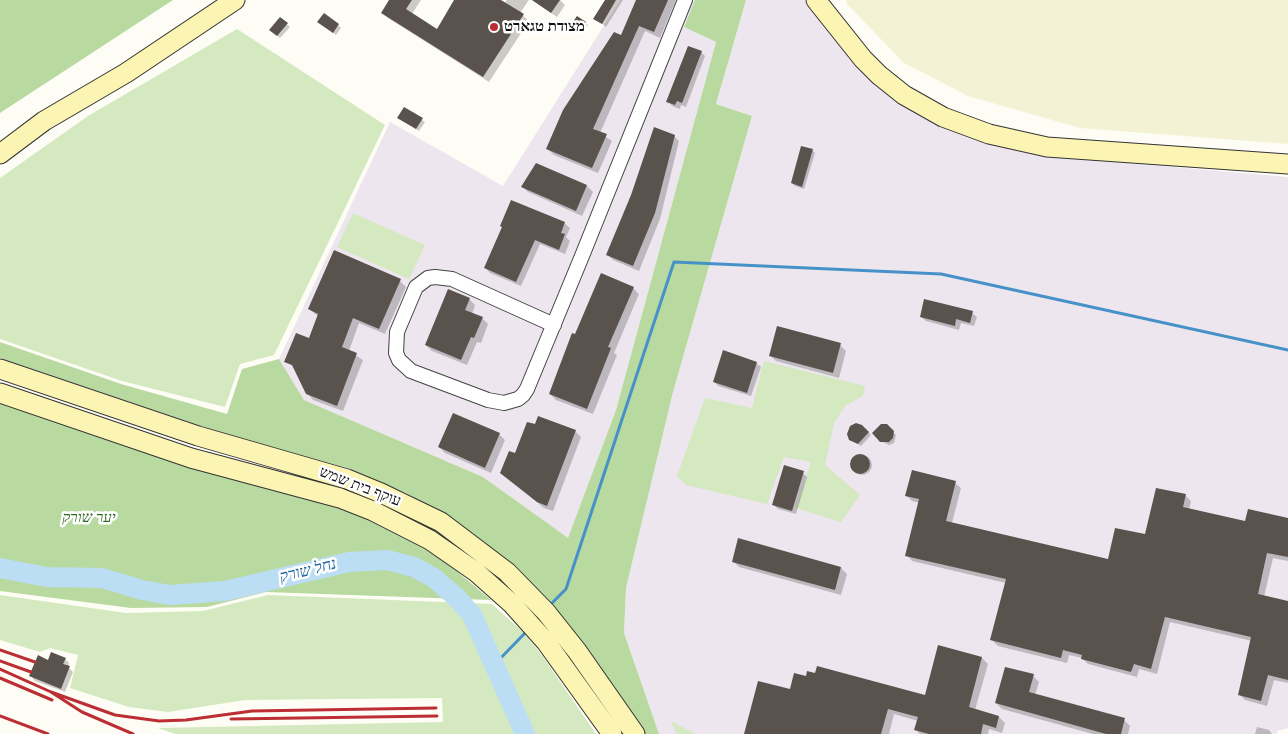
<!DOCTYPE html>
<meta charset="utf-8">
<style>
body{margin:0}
canvas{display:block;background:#fefdf5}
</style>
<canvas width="1288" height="734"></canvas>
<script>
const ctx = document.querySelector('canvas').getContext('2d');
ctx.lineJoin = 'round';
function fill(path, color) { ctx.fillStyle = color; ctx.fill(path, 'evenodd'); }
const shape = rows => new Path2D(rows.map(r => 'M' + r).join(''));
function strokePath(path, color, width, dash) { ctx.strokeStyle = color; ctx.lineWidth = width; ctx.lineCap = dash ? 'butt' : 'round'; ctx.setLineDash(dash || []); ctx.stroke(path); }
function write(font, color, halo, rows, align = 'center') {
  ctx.font = font + ' "Times New Roman",Heebo,serif'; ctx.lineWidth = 5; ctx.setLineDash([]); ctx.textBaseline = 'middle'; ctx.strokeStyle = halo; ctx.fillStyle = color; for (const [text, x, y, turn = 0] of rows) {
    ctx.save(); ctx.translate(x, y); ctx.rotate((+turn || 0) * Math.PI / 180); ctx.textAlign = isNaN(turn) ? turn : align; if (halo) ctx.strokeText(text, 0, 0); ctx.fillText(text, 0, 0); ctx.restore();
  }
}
const industrial = shape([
 [620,0,695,0,684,27,716,42,616,410,568,539,483,477,304,400,279,359,390,122,503,186],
 [746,0,806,0,874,79,1048,156,1288,177,1288,728,1277,731,1277,734,659,734,624,633,626,588,673,392,752,116,716,104]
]);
const farmland = shape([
 [847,0,1288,0,1288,144,1080,128,968,96,904,63,846,3]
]);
const green = shape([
 [237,29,385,125,274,355,240,364,225,407,122,381,0,339,0,178,88,116],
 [353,213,425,245,409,279,337,247],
 [764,361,865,386,863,396,846,405,834,423,825,465,860,495,841,522,796,508,811,462,784,457,767,504,686,485,677,476,705,398,752,408],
 [0,595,126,613,203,611,268,595,492,604,522,631,541,654,596,734,175,734,158,728,443,722,442,698,245,700,168,712,129,707,70,688,78,655,50,648,40,652,0,640],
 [671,721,695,734,677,734]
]);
const forest = shape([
 [0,0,173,0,0,113],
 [695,0,746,0,716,104,752,116,673,392,626,588,624,633,659,734,644,734,594,658,538,595,436,510,406,493,347,468,222,433,0,358,0,342,121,384,227,414,242,369,279,359,304,400,483,477,568,538,616,410,716,42,684,27],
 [0,400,336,502,402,533,453,568,491,600,266,592,207,607,131,608,0,591]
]);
const shadow = shape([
 [391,0,421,0,412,14,438,31,456,0,499,0,504,3,507,0,529,0,520,13,529,21,489,82,388,18,383,13],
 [532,0,560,0,565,5,557,17],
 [606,0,623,0,606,27,595,18],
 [638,0,676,0,660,38,645,31,600,133,612,141,598,173,554,155,548,149,622,37],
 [280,19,290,27,280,38,271,30],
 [585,23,588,25,582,33,575,28],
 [321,24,338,25,341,28,336,35],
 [701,52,705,56,686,107,681,105,680,109,672,106,668,101],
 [404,108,425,122,419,131,402,120],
 [674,136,679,141,660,219,639,271,613,260,608,255],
 [812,150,815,153,804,189,795,186,792,183],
 [536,164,587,186,593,192,582,216,528,192,522,186],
 [564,223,570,228,566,237,570,241,565,254,540,244,521,286,490,273,485,267],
 [400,281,406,287,385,334,359,323,349,351,363,360,343,411,313,400,307,393,296,369,286,361,309,340,318,316,309,309],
 [633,288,639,294,614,353,617,355,593,414,556,400,550,394,576,336],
 [469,299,475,305,472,314,482,318,488,324,481,343,477,342,467,365,432,351,426,345],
 [972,313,977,317,974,326,961,323,959,330,926,321,921,317],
 [840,345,846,351,839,378,776,361,770,355],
 [756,363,761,367,751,396,718,386,714,381],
 [862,426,871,435,861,446,850,439],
 [887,426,896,435,894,443,889,445,881,441],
 [575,431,581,437,553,511,544,508,502,473,516,455],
 [499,434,505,440,491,473,445,453,439,447],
 '852 465a10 10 0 1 1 20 0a10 10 0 1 1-20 0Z',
 [803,473,807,477,796,514,778,509,773,504],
 [955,483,961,488,952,523,1109,560,1146,536,1185,495,1191,501,1189,509,1246,522,1288,519,1288,561,1273,558,1264,597,1288,603,1288,683,1274,680,1267,706,1245,700,1239,694,1252,641,1170,622,1157,674,1139,669,1137,677,1088,664,1082,658,1069,655,1067,663,998,646,992,640,1006,583,912,561,907,555,919,503,912,501,906,495],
 [739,540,841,568,847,574,841,595,739,567,733,561],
 [982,658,988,664,975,710,999,717,1005,723,1002,733,989,729,988,734,920,734,916,730,918,721,894,714,889,734,745,734,791,691,926,696],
 [65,659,69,663,68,667,73,672,65,692,35,681,31,676,49,661],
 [1033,676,1039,682,1035,695,1124,720,1130,726,1128,734,1093,734,1002,709,996,703],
 [1257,727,1269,730,1272,734,1255,734]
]);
const stream = shape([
 [549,606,566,589,674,262,941,274,1288,350],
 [494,665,525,633]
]);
const river = shape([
 [0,568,47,577,102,578,142,590,170,595,225,591,349,562,387,560,414,567,434,578,457,598,472,615,525,734]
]);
const building = shape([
 [389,0,412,0,406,9,437,29,454,0,501,0,524,14,483,77,381,13],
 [532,0,560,0,551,13],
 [605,0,616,0,602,24,593,19],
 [636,0,668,0,654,32,639,26,593,129,607,134,592,168,546,149,563,110,614,32,621,35],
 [324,13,339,24,333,33,317,22],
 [577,16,586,22,579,32,570,26],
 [280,17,288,23,277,36,269,30],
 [688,46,702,51,682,103,677,101,675,105,666,102],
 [404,107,423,118,416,129,397,118],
 [654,127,675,135,655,213,633,266,606,255,631,195],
 [801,146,813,149,802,187,791,183],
 [536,163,587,185,576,211,521,187],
 [511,200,565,222,561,233,565,234,559,250,535,240,516,282,484,268,502,227,500,226],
 [334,250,401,279,379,329,353,318,342,347,357,353,337,406,306,394,292,365,284,362,296,333,309,338,318,314,308,309],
 [601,273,634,287,608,347,611,348,587,409,549,394,572,333,575,334],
 [448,289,470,298,465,310,483,317,474,338,471,337,461,360,425,345],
 [924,299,973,311,970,323,956,319,955,326,920,317],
 [777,326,841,343,833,373,769,356],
 [723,350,757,362,747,393,713,382],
 [453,413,500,433,485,468,438,447],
 [538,416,576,430,547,506,537,502,500,473,509,451,515,453,527,422,535,424],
 [856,423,862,425,869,432,858,444,849,440,847,434,850,426],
 [881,424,887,424,894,431,893,438,889,442,880,442,872,433],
 '850 464a10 10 0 1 1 20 0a10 10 0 1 1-20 0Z',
 [784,465,804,471,792,511,772,505],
 [912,470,956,481,946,521,1108,559,1115,528,1145,534,1156,488,1186,494,1183,507,1245,521,1248,509,1288,518,1288,557,1267,553,1258,594,1288,601,1288,680,1268,675,1261,701,1238,695,1251,637,1165,617,1151,669,1134,664,1131,672,1081,659,1082,655,1063,650,1061,658,990,640,1006,579,905,556,919,499,905,496],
 [738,538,841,567,835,590,732,562],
 [938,645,982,657,969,707,999,716,996,728,983,724,981,734,929,734,914,730,918,717,888,709,881,734,744,734,758,681,790,689,794,673,806,676,807,671,815,673,817,666,925,695],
 [51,652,66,658,63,664,70,666,61,689,29,676,38,655,48,660],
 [1005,667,1034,674,1029,692,1125,718,1121,734,1106,734,995,703]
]);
const minor = shape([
 [554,325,452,279,435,277,428,278,416,287,397,332,396,353,399,360,411,371,488,400,504,403,518,399,523,395,527,389,582,256,685,0]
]);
const secondary = shape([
 [816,0,863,59,879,75,904,95,943,117,989,134,1047,147,1288,164],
 [0,154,44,121,126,73,235,0],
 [0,369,198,436,347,479,381,493,441,522,507,572,546,612,577,651,635,734],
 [0,393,191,458,340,498,373,511,430,540,476,572,512,604,546,642,612,734]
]);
const rail = shape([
 [0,650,35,662],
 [0,661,31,672],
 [0,669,51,692,82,712,133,734],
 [0,678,52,700],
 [51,692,115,715,159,721,186,720,252,711,436,708],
 [0,716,48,734],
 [231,719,437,716]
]);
const markers = [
 [494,27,5,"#bc2e33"]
];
const poiNames = [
 ["מצודת טגארט",504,27]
];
const streetNames = [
 ["עוקף בית שמש",360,487,21]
];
const parkNames = [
 ["יער שורק",89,518]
];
const waterNames = [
 ["נחל שורק",308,571,-14]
];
fill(industrial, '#ede6ee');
fill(farmland, '#f4f2d5');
fill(green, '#d4e9bf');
fill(forest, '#b8d99f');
fill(shadow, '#0003');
strokePath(stream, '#4692c8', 3);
strokePath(river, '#bbdef4', 20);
fill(building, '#59524d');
strokePath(minor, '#444', 16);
strokePath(secondary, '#333', 21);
strokePath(minor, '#fff', 14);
strokePath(secondary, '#fbf4b3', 19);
strokePath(rail, '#bc2e33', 3);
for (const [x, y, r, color] of markers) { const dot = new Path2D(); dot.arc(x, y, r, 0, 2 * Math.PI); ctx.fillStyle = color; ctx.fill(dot); strokePath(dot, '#fff', 2); }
write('bold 15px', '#111', '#fff', poiNames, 'left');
write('15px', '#111', '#fff', streetNames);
write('italic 15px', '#306723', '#fff', parkNames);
write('italic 16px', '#1e659e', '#fff', waterNames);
</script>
